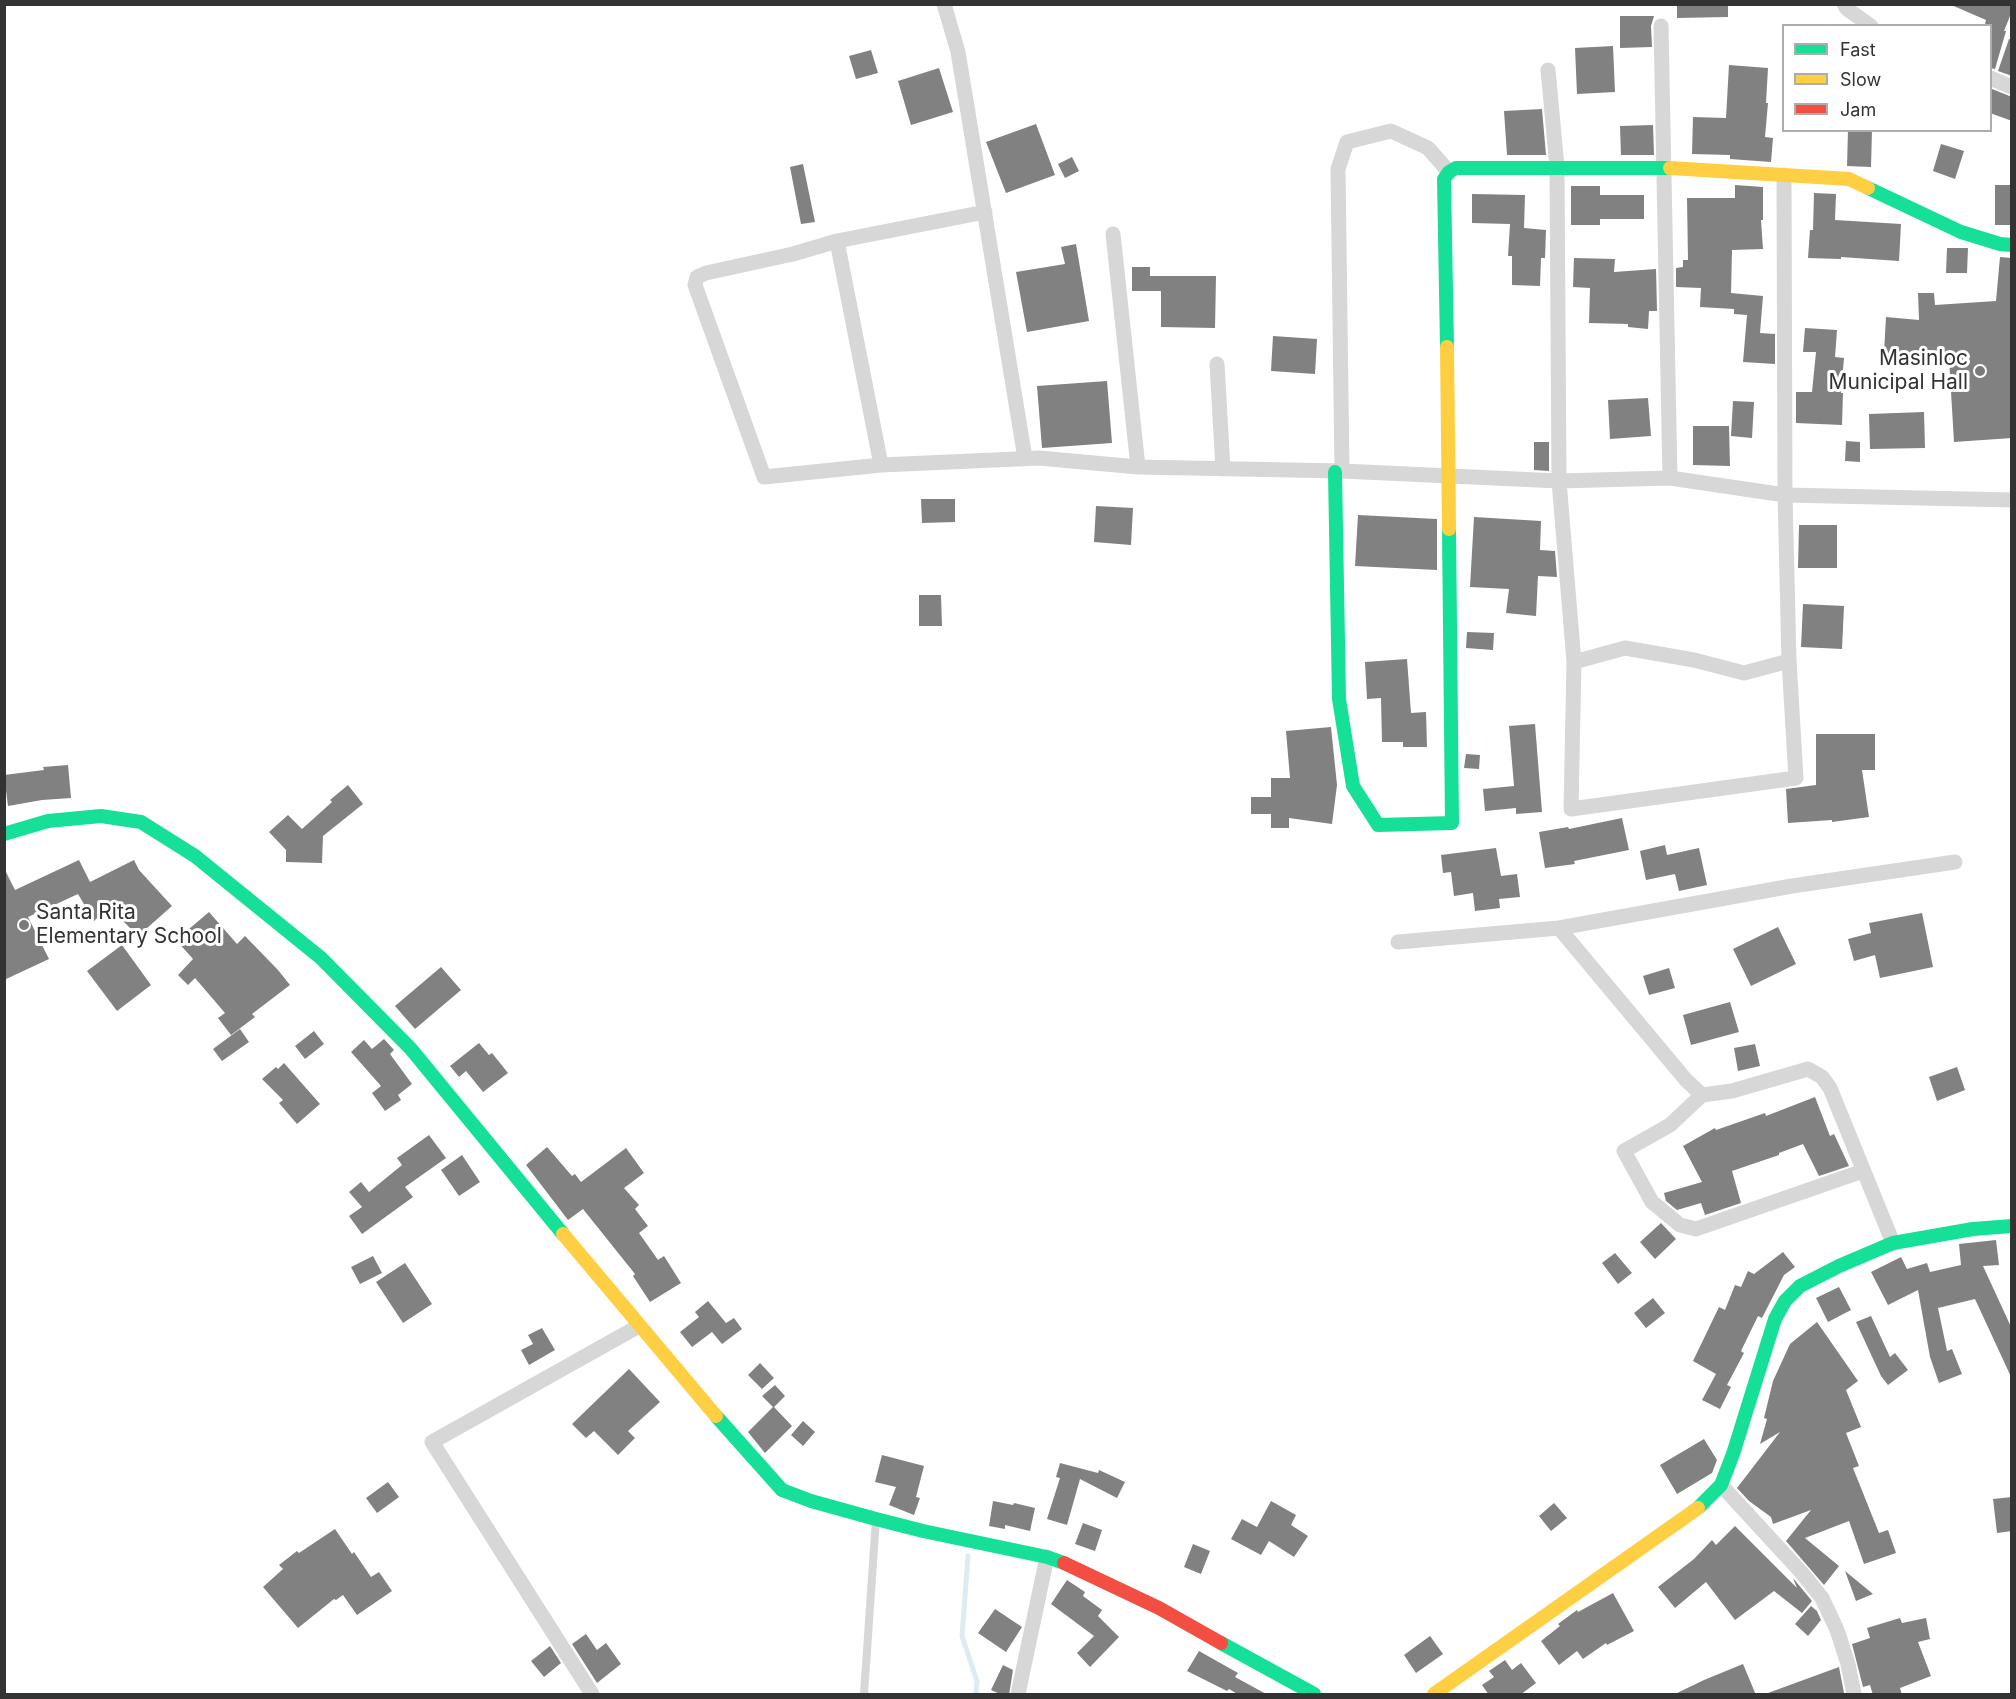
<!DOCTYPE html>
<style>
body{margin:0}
#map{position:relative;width:2016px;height:1699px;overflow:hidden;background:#fff;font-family:Inter,sans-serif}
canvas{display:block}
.frame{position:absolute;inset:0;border:6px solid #333;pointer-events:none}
.legend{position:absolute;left:1782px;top:24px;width:210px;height:108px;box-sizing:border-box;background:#fff;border:2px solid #adadad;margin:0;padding:8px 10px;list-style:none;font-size:18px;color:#333}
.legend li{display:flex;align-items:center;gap:12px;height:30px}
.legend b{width:30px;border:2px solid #adadad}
</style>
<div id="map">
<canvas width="2016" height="1699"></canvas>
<div class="frame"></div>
<ul class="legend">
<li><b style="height:8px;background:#16e098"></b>Fast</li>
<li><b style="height:8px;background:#ffcf43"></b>Slow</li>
<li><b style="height:8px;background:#f24e42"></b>Jam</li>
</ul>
</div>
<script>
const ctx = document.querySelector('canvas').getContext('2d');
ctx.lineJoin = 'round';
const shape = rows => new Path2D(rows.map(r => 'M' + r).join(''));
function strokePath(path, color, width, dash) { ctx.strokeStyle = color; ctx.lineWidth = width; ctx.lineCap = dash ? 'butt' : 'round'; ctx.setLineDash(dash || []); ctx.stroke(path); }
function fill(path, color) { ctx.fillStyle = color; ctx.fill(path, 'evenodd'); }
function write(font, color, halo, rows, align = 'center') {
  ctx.font = font + ' Inter,sans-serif'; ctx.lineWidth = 6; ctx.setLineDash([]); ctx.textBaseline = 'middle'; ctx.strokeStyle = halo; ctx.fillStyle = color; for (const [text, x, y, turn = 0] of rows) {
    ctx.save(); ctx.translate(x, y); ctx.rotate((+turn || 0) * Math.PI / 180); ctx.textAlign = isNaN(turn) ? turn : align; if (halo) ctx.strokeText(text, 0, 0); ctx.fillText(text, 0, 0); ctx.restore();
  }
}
const stream = shape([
 [968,1556,962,1636,977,1681,976,1694]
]);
const building = shape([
 [1677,4,1728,4,1728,17,1677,18],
 [1949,4,2012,4,2012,11,2004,31,2006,31,1995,69,1990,68,1990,25,1985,24,1986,20],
 [1620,16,1654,16,1651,26,1652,47,1620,48],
 [2009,39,2012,40,2012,76,1998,71],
 [1613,46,1615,92,1577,94,1575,48],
 [871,50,878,73,856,79,849,56],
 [1729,65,1768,68,1766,103,1768,103,1765,137,1773,138,1771,162,1730,159,1730,155,1692,154,1693,117,1726,118],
 [939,68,953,112,911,125,898,81],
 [1992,89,2012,97,2012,121,1990,113],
 [1542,109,1546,155,1507,155,1504,111],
 [1036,124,1055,175,1006,193,986,142],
 [1653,125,1654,155,1621,155,1620,126],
 [1848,130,1872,130,1871,167,1847,166],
 [1941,144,1964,151,1955,179,1933,171],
 [1072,157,1079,171,1065,178,1058,164],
 [803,164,815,222,801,224,790,167],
 [1735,185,1763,187,1763,220,1761,220,1763,249,1732,250,1731,293,1763,296,1760,333,1775,334,1775,364,1743,362,1747,315,1734,314,1734,309,1700,307,1701,288,1676,287,1676,268,1683,267,1683,260,1688,260,1687,198,1735,198],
 [1995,185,2012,185,2012,225,1995,225],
 [1571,186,1600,186,1600,195,1644,195,1644,219,1600,219,1600,225,1571,225],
 [1814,193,1836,194,1835,220,1901,224,1899,261,1841,257,1841,259,1808,258,1810,230,1813,230],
 [1472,194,1525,195,1524,228,1546,230,1545,258,1541,258,1540,286,1512,285,1512,256,1508,256,1510,224,1472,223],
 [1076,244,1089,321,1027,332,1016,272,1065,264,1061,247],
 [1947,248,1968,248,1967,273,1946,273],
 [2000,257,2012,258,2012,438,1954,442,1949,358,1884,353,1886,317,1919,320,1918,293,1934,293,1935,305,1996,301],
 [1574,258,1615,259,1614,272,1656,269,1657,311,1649,311,1648,329,1628,327,1628,324,1589,323,1590,288,1573,287],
 [1132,267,1150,267,1150,276,1216,276,1215,328,1161,327,1161,291,1132,291],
 [1805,328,1837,330,1835,357,1844,358,1841,393,1843,393,1842,425,1796,423,1796,392,1812,392,1816,352,1803,352],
 [1273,336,1317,339,1315,374,1271,371],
 [1107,381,1112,443,1042,448,1037,386],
 [1648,398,1651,436,1610,439,1608,400],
 [1733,401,1754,402,1752,438,1731,436],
 [1924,412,1925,448,1870,449,1869,414],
 [1693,426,1729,426,1730,466,1693,465],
 [1846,441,1860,442,1860,462,1845,461],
 [1534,442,1549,442,1549,471,1534,470],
 [921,499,955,499,955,522,922,523],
 [1096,506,1133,508,1131,545,1094,542],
 [1358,515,1437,519,1437,570,1355,566],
 [1474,517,1541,521,1540,550,1555,551,1557,577,1538,576,1536,616,1506,613,1509,589,1470,587],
 [1799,525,1837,525,1837,568,1798,568],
 [919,595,941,595,942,626,919,626],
 [1803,604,1844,606,1842,649,1801,647],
 [1467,632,1494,633,1493,650,1466,648],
 [1407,659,1411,713,1426,712,1427,747,1403,747,1403,742,1382,742,1381,698,1367,699,1365,662],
 [1535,724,1542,812,1516,814,1516,808,1485,811,1483,789,1514,786,1509,726],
 [1331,727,1337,785,1332,824,1289,818,1289,828,1271,828,1271,814,1251,814,1251,797,1271,797,1271,778,1290,778,1286,731],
 [1816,734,1875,734,1875,770,1862,770,1869,817,1832,822,1832,820,1788,823,1786,789,1816,785],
 [1466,754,1480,755,1479,769,1464,768],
 [68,765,71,798,42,800,8,806,4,775,44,770,43,767],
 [348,785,363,804,323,836,322,863,286,862,286,850,269,832,288,815,302,829,332,802,330,800],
 [1622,818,1629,850,1574,861,1575,864,1545,868,1539,832,1568,827,1569,829],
 [1665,845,1667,855,1699,848,1707,885,1679,891,1675,874,1646,880,1640,851],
 [1496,848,1501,876,1517,874,1520,897,1499,899,1500,908,1475,911,1473,893,1454,896,1451,872,1443,873,1441,855],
 [79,860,90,882,134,860,139,870,172,906,138,936,109,907,94,921,78,894,28,917,49,959,4,980,4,868,15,890],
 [209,912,237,944,245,936,278,970,290,985,252,1014,255,1017,231,1035,218,1018,225,1013,195,978,188,985,178,975,193,959,176,940],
 [1922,913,1933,967,1880,978,1875,955,1854,961,1848,939,1871,933,1869,923],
 [1778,927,1796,964,1751,986,1733,949],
 [122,945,151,985,117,1011,87,971],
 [441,967,461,990,415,1029,395,1006],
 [1669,968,1675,988,1649,995,1643,976],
 [1730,1002,1739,1032,1691,1045,1683,1015],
 [240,1029,249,1042,222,1061,213,1049],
 [314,1031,324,1044,305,1059,295,1046],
 [384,1039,394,1050,390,1054,412,1084,398,1095,401,1100,385,1111,372,1093,381,1086,351,1052,364,1040,372,1049],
 [479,1043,489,1055,492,1053,508,1073,483,1092,466,1071,459,1077,450,1066],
 [1755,1044,1760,1066,1738,1071,1734,1048],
 [284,1063,320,1104,297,1124,279,1103,283,1100,262,1079,276,1067,278,1069],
 [1957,1067,1965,1090,1937,1101,1929,1077],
 [1815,1097,1830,1136,1834,1134,1849,1166,1819,1176,1803,1144,1779,1153,1779,1155,1732,1171,1741,1203,1705,1215,1701,1203,1677,1210,1666,1201,1664,1193,1702,1182,1683,1146,1715,1128,1716,1130,1765,1113,1766,1116],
 [429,1135,446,1158,405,1187,413,1197,362,1234,349,1216,362,1207,349,1192,361,1182,369,1192,402,1165,397,1158],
 [547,1147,572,1176,575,1174,581,1182,626,1148,644,1173,624,1188,639,1205,635,1209,648,1226,639,1233,658,1260,664,1256,681,1283,650,1302,633,1276,635,1274,583,1209,568,1220,526,1165],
 [462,1155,480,1182,459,1196,441,1170],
 [1661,1223,1676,1239,1655,1259,1640,1242],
 [1996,1240,1999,1265,1983,1266,2012,1329,2012,1379,1975,1299,1938,1308,1947,1351,1952,1349,1962,1374,1939,1383,1930,1357,1918,1290,1888,1305,1871,1272,1901,1257,1907,1269,1927,1263,1930,1272,1961,1265,1959,1244],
 [1783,1252,1795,1267,1784,1275,1762,1318,1758,1316,1741,1351,1744,1353,1727,1385,1731,1387,1720,1409,1702,1400,1716,1374,1693,1361,1719,1307,1725,1310,1735,1285,1741,1287,1748,1271,1754,1274],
 [1615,1253,1632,1273,1618,1284,1602,1263],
 [373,1256,382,1273,360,1284,351,1267],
 [405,1263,432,1304,403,1323,376,1282],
 [1839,1287,1851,1310,1828,1322,1816,1298],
 [1653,1298,1665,1313,1646,1328,1634,1313],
 [708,1301,726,1323,734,1318,742,1329,722,1344,712,1332,692,1347,680,1332,699,1317,695,1312],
 [1871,1316,1890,1357,1895,1353,1908,1370,1888,1385,1881,1376,1856,1322],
 [1817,1322,1858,1381,1846,1390,1861,1427,1846,1433,1859,1466,1853,1468,1879,1533,1888,1530,1896,1553,1864,1564,1849,1521,1805,1538,1839,1566,1824,1585,1786,1541,1811,1510,1773,1524,1771,1517,1749,1501,1737,1488,1780,1432,1760,1444,1767,1419,1764,1418,1773,1381,1790,1344],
 [542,1328,555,1350,529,1365,521,1350,533,1344,528,1335],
 [760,1363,774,1378,762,1389,748,1375],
 [629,1369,660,1402,628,1431,635,1438,618,1455,594,1431,586,1438,572,1424],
 [775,1385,785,1396,774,1407,792,1426,765,1453,748,1432,773,1407,762,1396],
 [803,1421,815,1432,803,1446,791,1435],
 [1704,1439,1717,1460,1712,1473,1677,1494,1660,1465],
 [882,1455,924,1466,916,1497,920,1498,914,1515,889,1505,896,1487,875,1482],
 [1060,1463,1098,1473,1099,1470,1125,1482,1117,1498,1080,1479,1067,1525,1047,1519,1060,1478,1056,1477],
 [388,1482,399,1497,377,1513,366,1498],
 [2012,1497,2012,1531,1997,1533,1993,1499],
 [993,1501,1013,1505,1014,1503,1035,1508,1030,1531,1005,1525,1005,1529,989,1526],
 [1271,1501,1296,1515,1291,1525,1308,1536,1294,1557,1269,1541,1261,1555,1231,1539,1242,1519,1257,1527],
 [1554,1503,1567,1518,1551,1531,1539,1516],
 [1083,1523,1102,1530,1095,1551,1075,1544],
 [1735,1526,1797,1588,1793,1578,1812,1601,1802,1613,1774,1591,1735,1620,1706,1582,1675,1608,1658,1587,1694,1559,1712,1540,1716,1545],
 [335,1529,352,1554,354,1552,371,1577,379,1572,392,1591,357,1615,343,1595,336,1600,334,1599,298,1628,263,1587,283,1569,279,1565,297,1551,299,1553],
 [1193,1544,1210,1551,1201,1574,1184,1567],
 [1845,1571,1873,1594,1856,1601],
 [1067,1580,1085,1592,1083,1596,1102,1610,1098,1616,1119,1637,1090,1667,1077,1653,1094,1636,1051,1604],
 [1613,1593,1634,1631,1607,1645,1606,1643,1583,1659,1577,1651,1559,1665,1541,1641,1560,1626,1558,1624,1577,1610,1578,1612],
 [1811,1606,1817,1611,1821,1620,1808,1636,1795,1624],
 [995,1609,1022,1627,1006,1652,978,1633],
 [1900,1618,1902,1623,1926,1618,1930,1639,1918,1642,1931,1676,1900,1688,1902,1695,1873,1695,1870,1685,1863,1687,1852,1644,1870,1638,1867,1628],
 [586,1634,597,1650,606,1643,621,1664,597,1683,572,1644],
 [1430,1636,1443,1654,1416,1673,1404,1655],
 [550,1646,561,1663,544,1677,531,1661],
 [1199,1651,1238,1673,1235,1677,1268,1695,1239,1695,1229,1689,1227,1691,1187,1671],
 [1505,1660,1512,1670,1521,1663,1536,1683,1520,1695,1489,1695,1482,1685,1494,1677,1489,1671],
 [1743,1664,1756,1695,1673,1695,1704,1680],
 [1003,1665,1013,1670,1009,1695,1002,1695,991,1690],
 [1839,1667,1844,1693,1838,1695,1768,1695,1768,1693]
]);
const lane = shape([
 [864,1694,876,1519]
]);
const street = shape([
 [944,4,958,52,1025,458],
 [1844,4,1847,9,1871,26],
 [1661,26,1670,478],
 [1548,70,1557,167,1559,481,1574,662,1571,809,1796,778,1789,661,1785,495,1784,175],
 [1990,78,2012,87],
 [1113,234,1138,467],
 [837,241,793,254,706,273,697,277,695,285,764,477,881,465,1039,458,1138,467,1342,471,1559,481,1670,478,1785,495,2012,500],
 [1217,364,1223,469],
 [881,465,837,241,985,212],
 [1342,471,1338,169,1347,142,1391,131,1428,148,1449,172],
 [1574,662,1625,648,1694,660,1744,673,1789,661],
 [1559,928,1686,1080,1702,1095,1732,1091,1808,1069,1822,1077,1830,1088,1893,1243],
 [1398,942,1559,928,1792,886,1955,862],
 [1702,1095,1670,1125,1624,1151,1652,1202,1680,1225,1696,1229,1863,1171],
 [1721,1485,1802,1573,1822,1598,1837,1630,1848,1664,1854,1694],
 [592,1694,432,1442,639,1326],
 [1018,1694,1047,1557]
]);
const fast = shape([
 [1868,188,1961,232,2000,244,2012,245],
 [1447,347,1444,179,1449,172,1456,168,1670,168],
 [1335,472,1339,699,1353,786,1378,825,1452,823,1449,529],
 [4,834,48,821,101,816,141,822,195,856,321,958,411,1049,563,1234],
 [716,1416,782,1490,811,1501,876,1519,923,1531,1047,1557,1064,1563],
 [1698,1508,1721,1485,1733,1454,1775,1319,1785,1301,1800,1286,1839,1266,1893,1243,1973,1229,2012,1226],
 [1221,1643,1314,1694]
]);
const slow = shape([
 [1670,168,1849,179,1868,188],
 [1447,347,1449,529],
 [563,1234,716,1416],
 [1434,1694,1698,1508]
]);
const jam = shape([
 [1064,1563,1159,1608,1221,1643]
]);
const markers = [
 [1980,371,6,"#7a7a7a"],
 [24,925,6,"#7a7a7a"]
];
const poiNames = [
 ["Masinloc",1968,359],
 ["Municipal Hall",1968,383],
 ["Santa Rita",36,913,"left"],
 ["Elementary School",36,937,"left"]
];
strokePath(stream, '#ddebf3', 5);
fill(building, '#818181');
strokePath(lane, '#d7d7d7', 8);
strokePath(street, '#d7d7d7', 15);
strokePath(fast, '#16e098', 14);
strokePath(slow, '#ffcf43', 14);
strokePath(jam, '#f24e42', 14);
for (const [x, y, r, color] of markers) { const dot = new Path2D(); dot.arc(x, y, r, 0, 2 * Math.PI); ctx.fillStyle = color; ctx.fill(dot); strokePath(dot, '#fff', 2); }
write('21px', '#333', '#fff', poiNames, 'right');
</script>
